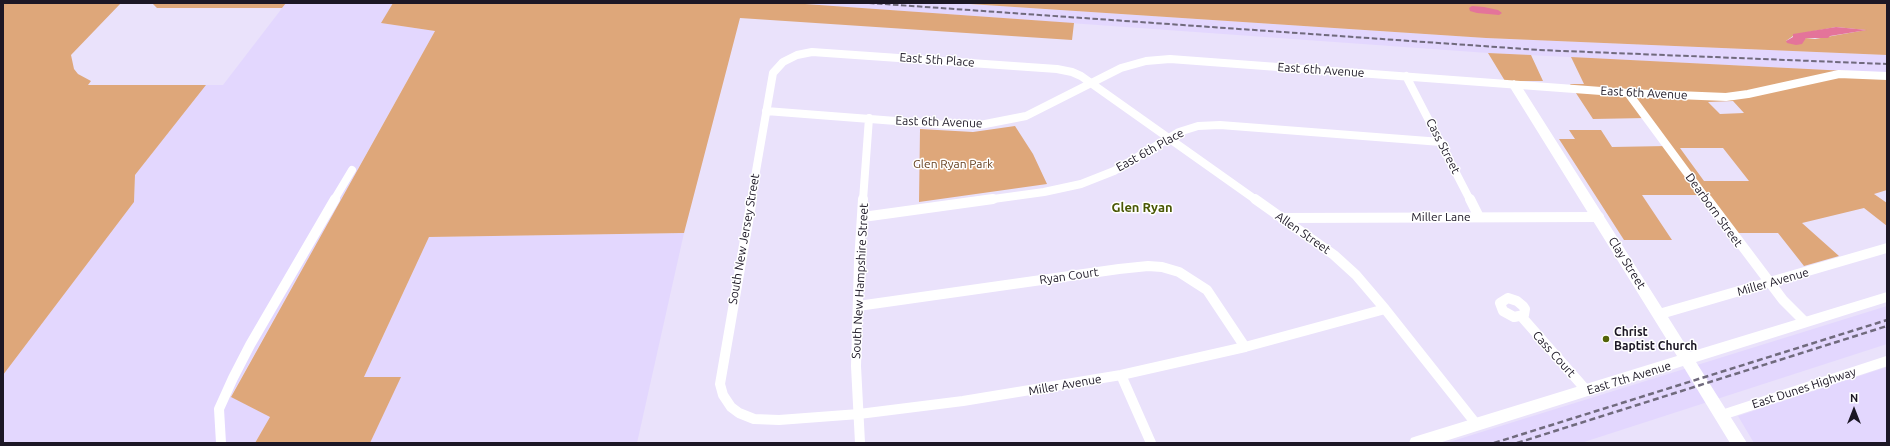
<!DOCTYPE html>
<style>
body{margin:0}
#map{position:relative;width:1890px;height:446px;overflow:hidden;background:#eae2fb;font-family:Ubuntu,sans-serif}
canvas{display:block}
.frame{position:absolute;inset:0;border:4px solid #1c1725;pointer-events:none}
.north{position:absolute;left:1834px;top:390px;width:40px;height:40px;-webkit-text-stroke:3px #fff;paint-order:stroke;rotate:0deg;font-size:11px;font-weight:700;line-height:16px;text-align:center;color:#1c1725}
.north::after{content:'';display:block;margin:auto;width:14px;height:18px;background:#1c1725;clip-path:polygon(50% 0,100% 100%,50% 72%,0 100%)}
</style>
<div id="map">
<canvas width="1890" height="446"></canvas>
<div class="frame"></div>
<div class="north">N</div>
</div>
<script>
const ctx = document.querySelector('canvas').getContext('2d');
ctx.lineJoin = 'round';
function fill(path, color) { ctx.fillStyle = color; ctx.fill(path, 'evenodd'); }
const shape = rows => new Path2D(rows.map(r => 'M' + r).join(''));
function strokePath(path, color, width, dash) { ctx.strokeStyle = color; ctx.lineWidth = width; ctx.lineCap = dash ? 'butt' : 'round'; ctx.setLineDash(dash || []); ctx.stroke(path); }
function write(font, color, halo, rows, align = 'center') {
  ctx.font = font + ' Ubuntu,sans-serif'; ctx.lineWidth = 3; ctx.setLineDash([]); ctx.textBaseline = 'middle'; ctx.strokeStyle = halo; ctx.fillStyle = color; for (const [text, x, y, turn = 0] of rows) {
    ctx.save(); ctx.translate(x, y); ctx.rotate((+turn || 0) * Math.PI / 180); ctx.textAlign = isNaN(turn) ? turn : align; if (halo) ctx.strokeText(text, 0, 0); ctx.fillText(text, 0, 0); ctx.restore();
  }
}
const built = shape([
 [286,3,393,3,382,23,435,31,231,396,270,417,255,443,3,443,3,375,134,202,135,175,206,85,223,85],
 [791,3,954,3,1486,38,1887,55,1887,73,1488,53],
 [684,233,637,443,370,443,400,377,364,377,429,237],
 [1887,306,1887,344,1581,443,1446,443],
 [1887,367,1887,443,1754,443,1738,416]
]);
const green = shape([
 [3,3,121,3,71,55,74,69,78,74,91,81,88,85,206,85,135,175,134,202,3,375],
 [152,3,286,3,282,8,157,8],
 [393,3,791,3,1074,23,1072,40,740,18,684,233,429,237,364,377,401,377,370,443,255,443,270,417,231,397,435,31,381,23],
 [954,3,1887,3,1887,55,1486,38],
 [1836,27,1866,30,1815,39,1806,38,1803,40,1786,41,1793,36,1793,35],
 [1488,53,1531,55,1543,81,1505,81],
 [1571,57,1887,73,1887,190,1874,194,1887,203,1887,226,1864,208,1802,223,1839,256,1804,266,1778,233,1727,233,1699,195,1642,195,1672,240,1624,240,1559,139,1575,139,1569,130,1601,130,1612,147,1667,146,1646,118,1593,119,1570,84,1584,84],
 [1733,101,1744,113,1720,114,1708,102],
 [1680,148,1723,148,1749,181,1704,181],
 [1015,126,1033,154,1047,184,919,202,920,129,973,132]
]);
const water = shape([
 [1472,6,1484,7,1498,10,1502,13,1499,15,1477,13,1470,11,1469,8],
 [1836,27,1867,30,1830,36,1828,38,1806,38,1802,44,1796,45,1787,43,1786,41,1793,37,1793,34]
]);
const streetFar1 = shape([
 [1406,76,1470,200],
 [1628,93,1707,200],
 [766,111,948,125,980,125,1026,116,1121,68,1146,61,1170,59,1628,93,1726,97,1748,94,1839,74,1887,76],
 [334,200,352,170],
 [751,200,773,73,783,62,797,55,812,52,1057,69,1072,72,1081,76,1256,200],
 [863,200,869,118],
 [986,200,1044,192,1081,184,1114,171,1179,132,1198,126,1220,125,1441,142]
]);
const street = shape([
 [752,199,720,384,723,395,731,407,739,413,754,419,779,420,859,414,963,401,1121,375,1245,347,1385,309],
 [1255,199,1334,255,1356,275,1385,309],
 [1470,199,1479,217],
 [1707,199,1783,300,1805,322],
 [863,217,993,199],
 [1283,218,1599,217],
 [1508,298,1517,301,1523,306,1525,309,1524,315,1514,317,1503,311,1500,303,1508,298],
 [858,306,1119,269,1148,266,1162,267,1179,272,1207,290,1245,347],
 [1385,309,1477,425],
 [1521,316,1587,391],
 [1121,375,1151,443],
 [1722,415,1887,361],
 [221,443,219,409,233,378,250,345,335,199],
 [860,443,856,366,859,262,863,199]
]);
const secondary = shape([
 [1514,80,1520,84,1662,308,1887,243,1887,253,1668,317,1690,352,1887,292,1887,302,1696,362,1747,443,1730,443,1683,366,1439,443,1409,443,1411,438,1417,436,1677,356,1508,84,1514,80]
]);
const railFar1 = shape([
 [869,3,1539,50,1887,64]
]);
const rail = shape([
 [1494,443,1887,320],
 [1517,443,1887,326]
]);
const markers = [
 [1606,339,4,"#536308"]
];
const streetNames = [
 ["East 5th Place",937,60,4],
 ["East 6th Avenue",1321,70,4],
 ["East 6th Avenue",1644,93,3],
 ["East 6th Avenue",939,122,2],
 ["Cass Street",1443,146,63],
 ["East 6th Place",1150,150,-29],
 ["Dearborn Street",1714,210,54],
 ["Miller Lane",1441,217],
 ["Allen Street",1303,233,35],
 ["South New Jersey Street",744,239,-80],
 ["Clay Street",1627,263,58],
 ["Ryan Court",1069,276,-8],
 ["South New Hampshire Street",860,281,-87],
 ["Miller Avenue",1773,282,-16],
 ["Cass Court",1554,354,48],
 ["East 7th Avenue",1629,378,-17],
 ["Miller Avenue",1065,385,-10],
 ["East Dunes Highway",1804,388,-18]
];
const parkNames = [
 ["Glen Ryan Park",953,164]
];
const poiNames = [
 ["Christ",1614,332],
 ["Baptist Church",1614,346]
];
const neighbourhoodNames = [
 ["Glen Ryan",1142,208]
];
fill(built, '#e3d7fe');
fill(green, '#dea77a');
fill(water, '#e4749a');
strokePath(streetFar1, '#fff', 8);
strokePath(street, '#fff', 10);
fill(secondary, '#fff');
strokePath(railFar1, '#706a7d', 2, [5.5, 2.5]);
strokePath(rail, '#706a7d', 2.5, [6, 3.5]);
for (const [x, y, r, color] of markers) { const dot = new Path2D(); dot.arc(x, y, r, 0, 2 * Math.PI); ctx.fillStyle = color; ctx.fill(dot); strokePath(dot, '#fff', 1.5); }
write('12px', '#1c1725', '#fff', streetNames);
write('12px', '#674222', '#fff', parkNames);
write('bold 12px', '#1c1725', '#fff', poiNames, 'left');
write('bold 13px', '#495704', '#fff', neighbourhoodNames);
</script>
